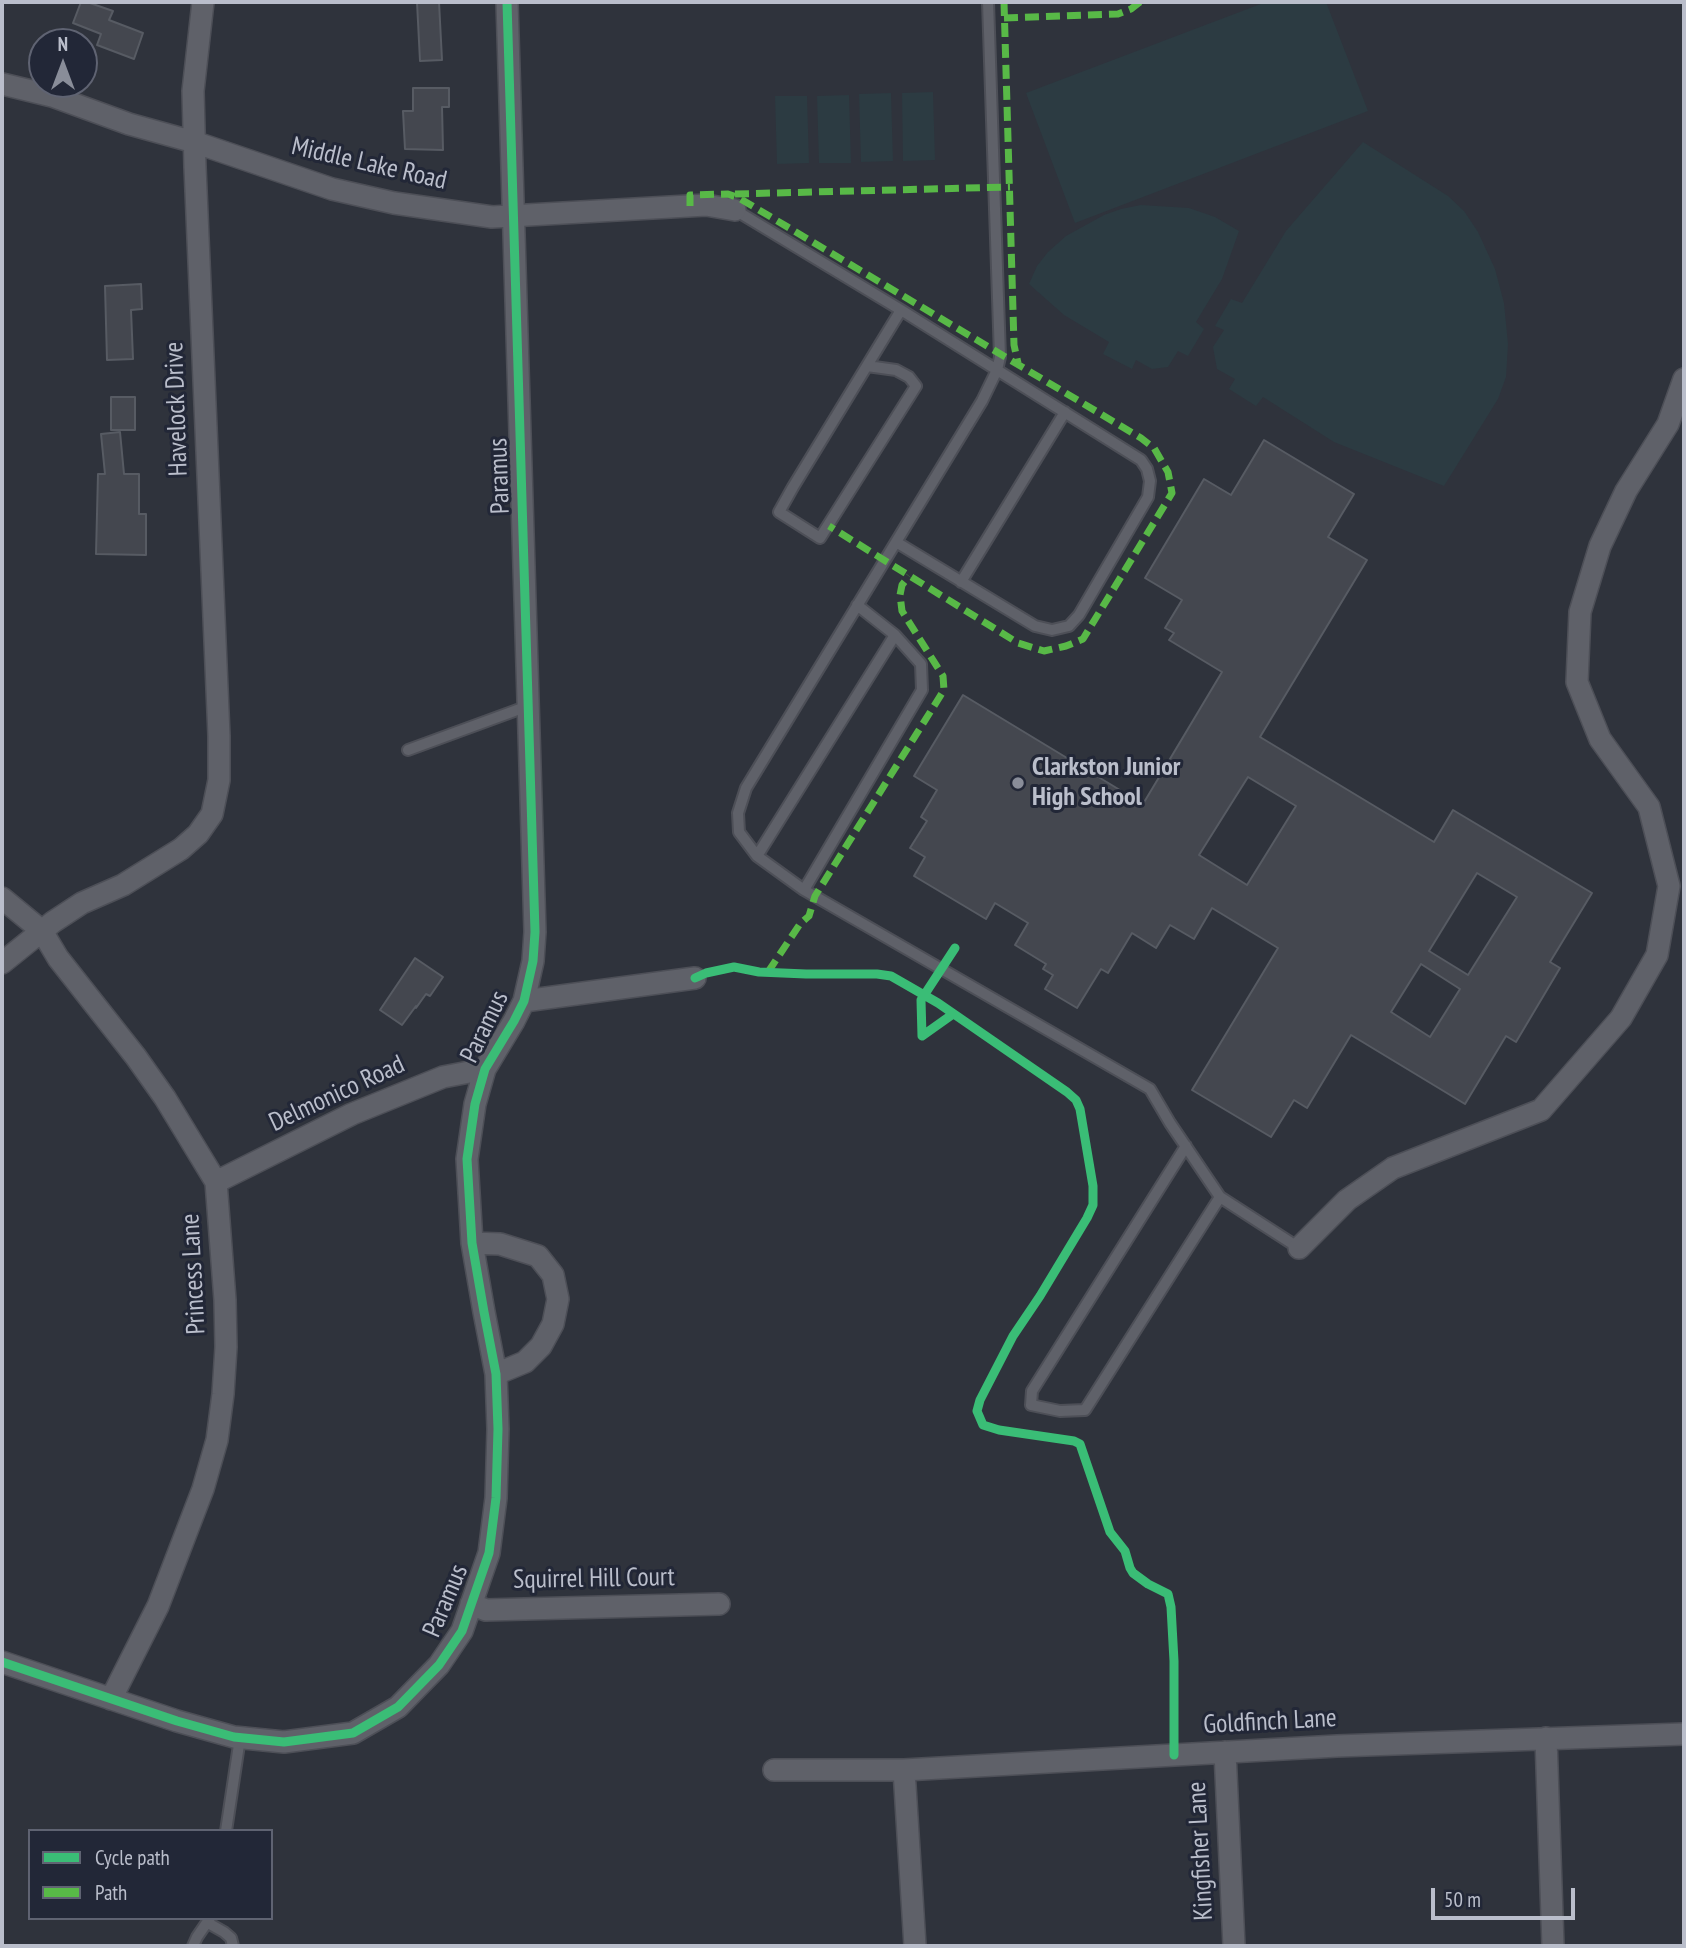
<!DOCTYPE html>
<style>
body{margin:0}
#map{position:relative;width:1686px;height:1948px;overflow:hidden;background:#2f333c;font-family:"PT Sans Narrow",sans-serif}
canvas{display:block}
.frame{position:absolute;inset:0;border:4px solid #babecb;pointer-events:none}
.legend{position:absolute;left:28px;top:1829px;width:245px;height:91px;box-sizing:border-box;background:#222737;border:2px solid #5f6372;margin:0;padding:9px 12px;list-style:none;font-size:21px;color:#babecb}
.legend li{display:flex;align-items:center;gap:14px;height:35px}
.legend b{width:35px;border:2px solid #5f6372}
.north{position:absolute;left:28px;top:28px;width:70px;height:70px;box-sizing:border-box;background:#222737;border:2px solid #5f6372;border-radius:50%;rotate:0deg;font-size:19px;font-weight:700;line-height:28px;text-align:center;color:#babecb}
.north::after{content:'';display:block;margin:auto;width:24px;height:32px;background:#898d99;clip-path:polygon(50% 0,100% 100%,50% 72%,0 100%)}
.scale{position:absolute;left:1431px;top:1888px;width:144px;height:32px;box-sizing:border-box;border:4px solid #babecb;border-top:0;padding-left:9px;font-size:21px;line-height:24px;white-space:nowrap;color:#babecb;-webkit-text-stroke:5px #222737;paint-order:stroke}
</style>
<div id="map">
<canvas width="1686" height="1948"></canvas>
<div class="frame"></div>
<ul class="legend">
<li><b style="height:9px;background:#3abd76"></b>Cycle path</li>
<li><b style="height:9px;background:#58b947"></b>Path</li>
</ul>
<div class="north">N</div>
<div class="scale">50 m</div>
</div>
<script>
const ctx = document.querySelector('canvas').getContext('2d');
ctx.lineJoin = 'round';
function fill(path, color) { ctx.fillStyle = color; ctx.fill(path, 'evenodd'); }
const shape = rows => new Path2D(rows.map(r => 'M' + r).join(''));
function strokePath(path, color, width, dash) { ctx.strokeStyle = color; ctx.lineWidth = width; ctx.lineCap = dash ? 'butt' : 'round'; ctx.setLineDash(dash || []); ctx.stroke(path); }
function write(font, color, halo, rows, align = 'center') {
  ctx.font = font + ' "PT Sans Narrow",sans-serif'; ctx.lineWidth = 6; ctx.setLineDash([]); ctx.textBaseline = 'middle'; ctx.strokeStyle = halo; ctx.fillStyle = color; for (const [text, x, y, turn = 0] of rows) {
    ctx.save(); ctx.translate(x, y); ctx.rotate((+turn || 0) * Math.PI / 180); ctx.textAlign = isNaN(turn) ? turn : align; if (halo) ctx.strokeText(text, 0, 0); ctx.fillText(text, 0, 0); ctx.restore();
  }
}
const green = shape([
 [1266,2,1326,2,1368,111,1075,223,1026,93],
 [933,92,935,160,903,161,902,93],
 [891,93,893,161,861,162,859,94],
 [849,95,851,163,819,163,817,96],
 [775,96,807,96,809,163,777,164],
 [1363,142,1448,196,1464,211,1478,232,1495,269,1504,303,1508,344,1506,377,1498,399,1444,486,1334,442,1263,397,1256,406,1229,389,1235,379,1217,369,1213,347,1224,330,1215,326,1231,299,1242,303,1286,231],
 [1141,205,1189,208,1215,217,1239,231,1222,279,1196,322,1204,329,1188,356,1178,351,1168,367,1152,369,1136,360,1132,369,1103,354,1109,342,1064,315,1029,284,1037,266,1048,252,1066,236,1104,215,1121,209]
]);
const building = shape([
 [81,2,87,2,113,11,109,20,143,33,134,59,97,45,101,34,73,23,81,2],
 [417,2,439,2,442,60,420,61,417,2],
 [413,88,449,88,449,107,442,107,443,150,405,149,403,111,413,111,413,88],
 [141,284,142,309,131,310,133,359,107,360,105,286,141,284],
 [111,397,135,397,135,430,111,430,111,397],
 [120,432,124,474,139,474,139,514,146,514,146,555,96,554,98,474,105,474,101,434,120,432],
 [1264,440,1354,494,1328,537,1367,560,1260,737,1434,842,1453,810,1592,893,1550,962,1560,968,1516,1042,1506,1036,1465,1104,1351,1035,1307,1108,1294,1100,1271,1137,1192,1090,1278,948,1212,908,1194,939,1170,925,1156,948,1132,933,1108,973,1101,969,1077,1008,1045,989,1053,975,1043,969,1046,964,1015,945,1028,923,995,903,986,919,914,876,925,857,910,848,927,821,921,817,937,790,914,776,963,695,1143,804,1222,672,1169,640,1174,633,1165,628,1182,600,1145,578,1204,479,1231,495,1264,440],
 [1248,777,1296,806,1247,885,1199,855,1248,777],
 [1477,873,1517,897,1468,975,1429,951,1477,873],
 [1421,964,1460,989,1430,1037,1391,1012,1421,964],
 [415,958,443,977,430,996,426,994,416,1008,416,1006,402,1025,380,1010,415,958]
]);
const lane = shape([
 [988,2,1000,357,997,370,982,401,746,788,738,813,739,832,757,856,804,890,1150,1089,1170,1123,1220,1197,1299,1248],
 [735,210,901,310,1141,460,1147,469,1150,481,1148,497,1079,615,1069,626,1052,630,1035,626,896,542],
 [867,366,896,370,909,377,916,386,820,538,779,512,793,487,901,310],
 [961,582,1065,412],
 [408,750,528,706],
 [757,856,895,635],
 [804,890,922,690,921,664,895,635,857,605],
 [1186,1146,1032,1391,1031,1405,1060,1411,1085,1410,1220,1197],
 [226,1831,240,1738],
 [208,1923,224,1932,231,1938,233,1946],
 [193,1946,197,1937,210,1918]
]);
const street = shape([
 [2,84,52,96,129,124,194,142,332,189,394,203,492,217,706,205,735,210],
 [2,898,42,931,58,958,136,1057,165,1098,216,1182,225,1300,226,1347,223,1394,217,1440,203,1489,158,1606,111,1699],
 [2,963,53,922,82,903,123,885,181,849,198,834,212,814,219,780,219,736,195,167,193,91,203,2],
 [524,1001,695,978],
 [216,1182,352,1114,443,1077,485,1069],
 [472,1243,500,1244,538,1256,553,1275,558,1299,553,1324,541,1346,525,1362,496,1374],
 [1299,1248,1347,1200,1393,1168,1541,1110,1621,1018,1657,955,1669,886,1649,807,1600,739,1577,682,1580,612,1600,546,1626,491,1668,424,1684,379],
 [471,1604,486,1610,719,1604],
 [2,1662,177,1721,234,1737,284,1742,353,1733,398,1707,439,1665,462,1631,489,1553,496,1498,498,1429,496,1374,484,1312,472,1243,467,1159,475,1104,485,1069,514,1021,524,1001,533,961,535,932,507,2],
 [1546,1738,1553,1946],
 [1225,1752,1234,1946],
 [774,1770,904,1770,1337,1746,1684,1734],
 [904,1770,915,1946]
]);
const quiet = shape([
 [1004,2,1014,345,1018,363],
 [1004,18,1118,14,1131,9,1140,2],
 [735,194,1010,187],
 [690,206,690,195,728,194,739,198,1141,438,1154,448,1168,472,1172,493,1083,639,1066,646,1044,651,1018,643,829,526],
 [768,972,800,924,809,916,815,896,944,690,943,676,902,611,900,595,902,585,909,576]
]);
const cycleway = shape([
 [695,978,706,973,734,967,759,972,806,974,877,974,891,976,938,1003,1067,1092,1076,1100,1080,1109,1093,1186,1093,1205,1087,1218,1040,1296,1013,1336,980,1400,977,1411,983,1425,999,1430,1074,1441,1080,1444,1110,1532,1125,1551,1130,1568,1133,1573,1148,1584,1168,1594,1171,1607,1174,1661,1174,1755],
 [953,1014,922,1036,921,1000,955,948],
 [2,1662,177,1721,234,1737,284,1742,353,1733,398,1707,439,1665,462,1631,489,1553,496,1498,498,1429,496,1374,484,1312,472,1243,467,1159,475,1104,485,1069,514,1021,524,1001,533,961,535,932,507,2]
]);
const markers = [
 [1018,783,7,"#898d99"]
];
const streetNames = [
 ["Middle Lake Road",369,164,13],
 ["Havelock Drive",177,409,-92],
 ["Paramus",500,476,-92],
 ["Paramus",485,1027,-64],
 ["Delmonico Road",337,1094,-25],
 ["Princess Lane",194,1274,-93],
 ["Squirrel Hill Court",594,1579,-1],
 ["Paramus",446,1601,-67],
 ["Goldfinch Lane",1270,1722,-3],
 ["Kingfisher Lane",1201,1851,-93]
];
const poiNames = [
 ["Clarkston Junior",1032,768],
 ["High School",1032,798]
];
fill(green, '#2c3b42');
fill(building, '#44474f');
strokePath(building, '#575b63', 2);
strokePath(lane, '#4d4f57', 14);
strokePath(street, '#4d4f57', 24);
strokePath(lane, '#5f6169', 10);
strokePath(street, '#5f6169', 21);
strokePath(quiet, '#58b947', 7, [14, 7]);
strokePath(cycleway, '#3abd76', 9);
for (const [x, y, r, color] of markers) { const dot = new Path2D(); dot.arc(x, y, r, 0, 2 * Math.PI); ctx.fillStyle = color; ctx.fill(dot); strokePath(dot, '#222737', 2.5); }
write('26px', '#babecb', '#222737', streetNames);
write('bold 26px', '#babecb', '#222737', poiNames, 'left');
</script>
